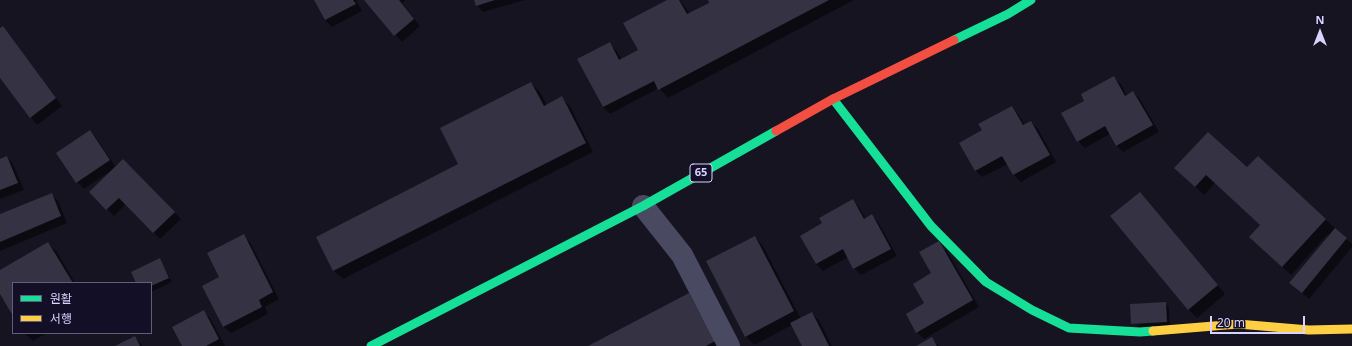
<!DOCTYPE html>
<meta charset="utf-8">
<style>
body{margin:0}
#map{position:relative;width:1352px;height:346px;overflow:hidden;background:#161421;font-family:"Noto Sans","Noto Sans KR",sans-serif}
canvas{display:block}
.legend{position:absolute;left:12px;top:282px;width:140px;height:52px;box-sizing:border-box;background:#130f26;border:1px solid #625e7d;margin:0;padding:5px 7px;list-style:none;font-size:12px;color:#d9d4ff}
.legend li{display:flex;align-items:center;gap:8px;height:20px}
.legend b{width:20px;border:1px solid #625e7d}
.north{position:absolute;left:1300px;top:12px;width:40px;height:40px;-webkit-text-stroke:3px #130f26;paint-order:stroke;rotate:0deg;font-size:11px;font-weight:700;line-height:16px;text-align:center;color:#d9d4ff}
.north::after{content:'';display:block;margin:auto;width:14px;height:18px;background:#d9d4ff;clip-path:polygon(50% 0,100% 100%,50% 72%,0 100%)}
.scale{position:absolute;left:1210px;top:316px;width:95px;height:18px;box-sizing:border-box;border:2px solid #d9d4ff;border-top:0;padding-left:5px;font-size:12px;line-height:14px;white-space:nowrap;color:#d9d4ff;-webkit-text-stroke:3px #130f26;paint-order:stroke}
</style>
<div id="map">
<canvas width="1352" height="346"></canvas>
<ul class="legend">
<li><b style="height:5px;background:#16e098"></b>원활</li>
<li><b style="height:5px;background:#ffcf43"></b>서행</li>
</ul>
<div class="north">N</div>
<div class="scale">20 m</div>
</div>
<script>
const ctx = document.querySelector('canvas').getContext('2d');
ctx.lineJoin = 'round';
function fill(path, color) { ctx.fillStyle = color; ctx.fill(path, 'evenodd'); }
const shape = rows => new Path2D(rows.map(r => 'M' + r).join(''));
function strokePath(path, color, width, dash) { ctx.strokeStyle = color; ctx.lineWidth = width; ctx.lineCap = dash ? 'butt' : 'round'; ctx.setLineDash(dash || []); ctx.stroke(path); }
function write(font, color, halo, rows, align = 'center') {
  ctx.font = font + ' "Noto Sans",sans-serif'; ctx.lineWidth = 3.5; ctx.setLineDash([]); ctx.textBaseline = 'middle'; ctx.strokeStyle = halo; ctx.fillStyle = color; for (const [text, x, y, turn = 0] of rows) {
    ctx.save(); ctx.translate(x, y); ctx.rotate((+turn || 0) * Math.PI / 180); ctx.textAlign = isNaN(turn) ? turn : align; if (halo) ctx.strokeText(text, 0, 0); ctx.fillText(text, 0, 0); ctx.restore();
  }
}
const shadow = shape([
 [315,0,356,0,362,11,332,27,325,20],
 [365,0,406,0,402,3,420,26,402,42],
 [475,0,525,0,483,12,477,6],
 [670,0,680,0,690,14,710,3,709,0,854,0,668,98,659,88,610,114,603,107,578,59,609,43,616,50,622,60,637,52],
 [3,28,62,106,37,125,0,77,0,29],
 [1114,78,1121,84,1127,96,1133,92,1140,99,1159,132,1123,152,1116,145,1110,134,1085,148,1078,141,1086,101],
 [531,83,540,92,547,105,561,98,570,106,593,152,343,279,334,271,317,237,460,165],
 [1012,107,1018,114,1025,125,1031,122,1038,129,1056,162,1021,182,1014,175,1008,164,982,177,976,171,983,130],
 [90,131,96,138,116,167,123,160,181,219,160,239,126,204,114,216,90,192,110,171,84,189,77,182],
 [7,157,13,164,24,190,0,199,0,160],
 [1258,157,1352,244,1352,247,1309,299,1291,283,1329,235,1328,234,1291,275,1259,245,1261,225,1215,183,1204,195,1184,176,1247,169],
 [1140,193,1225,294,1197,318,1188,309],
 [51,194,58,201,67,223,0,251,0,215],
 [852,200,859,207,866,219,872,216,878,222,897,256,861,275,854,268,848,257,823,271,816,264,801,236,823,224],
 [243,236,250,242,279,299,265,307,268,314,231,333,224,327,203,286,221,277],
 [755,237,763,246,801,319,812,314,819,320,832,346,803,346,792,325,754,345,746,336],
 [48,243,57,252,75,283,13,283,13,314,0,293,0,271],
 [946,249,979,307,924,339,917,332,933,274],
 [160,259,172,282,151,292,151,283,137,283],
 [688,294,698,303,721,346,591,346],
 [1165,303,1169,307,1170,326,1136,327],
 [204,312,210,318,225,346,183,346],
 [24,333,47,333,33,341],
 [134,337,143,346,118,346],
 [932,338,939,346,918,346]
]);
const building = shape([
 [314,0,353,0,356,4,325,20],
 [364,0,399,0,414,19,394,36],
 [474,0,495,0,476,6],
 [667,0,679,0,687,14,709,3,708,0,829,0,658,90,654,81,603,107,577,59,610,42,619,60,638,50,623,23],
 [3,26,56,98,30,118,0,78,0,28],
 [1114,76,1125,96,1133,91,1153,125,1116,146,1105,126,1077,142,1061,113,1084,101,1081,94],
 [531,82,544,106,562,96,586,143,333,271,316,237,458,164,440,128],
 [1012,106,1023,125,1031,121,1050,155,1013,175,1002,156,975,171,959,143,982,130,978,124],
 [90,130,110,160,76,183,56,153],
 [1208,132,1247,167,1258,156,1326,219,1282,267,1249,237,1260,225,1206,175,1195,187,1174,168],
 [7,156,18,183,0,190,0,159],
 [123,159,175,212,153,233,119,198,106,210,89,192],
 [1140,192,1218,285,1188,310,1110,216],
 [52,193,61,216,0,242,0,214],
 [853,199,864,219,872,214,891,249,853,269,843,249,816,264,800,236,822,223,819,218],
 [1335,228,1347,238,1302,293,1289,283],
 [244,234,273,292,259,300,262,307,223,327,202,286,219,277,207,253],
 [755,236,794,311,745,337,706,261],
 [939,241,973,300,916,333,906,314,924,303,913,284,931,273,919,252],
 [48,242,73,283,13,283,13,316,0,294,0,270],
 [160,258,169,278,151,286,151,283,136,283,131,272],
 [689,293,715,341,706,346,588,346],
 [1166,302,1167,322,1131,324,1130,304],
 [204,310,219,339,206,346,182,346,172,327],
 [812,312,829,346,802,346,790,323],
 [135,336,140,346,115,346],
 [932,337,937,346,916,346]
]);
const street = shape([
 [643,206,682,255,729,346]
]);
const fast = shape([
 [954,40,1008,14,1031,0],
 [833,99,931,226,986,282,1032,310,1069,328,1140,332,1153,331],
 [371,346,643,206,776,131]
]);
const slow = shape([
 [1153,331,1238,324,1309,330,1352,329]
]);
const jam = shape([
 [776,131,833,99,954,40]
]);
const shields = [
 [701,173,22]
];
const shieldNames = [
 ["65",701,173]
];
fill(shadow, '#0007');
fill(building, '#343243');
strokePath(street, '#4a4962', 22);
strokePath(fast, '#16e098', 9);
strokePath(slow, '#ffcf43', 9);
strokePath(jam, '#f24e42', 9);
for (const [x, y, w] of shields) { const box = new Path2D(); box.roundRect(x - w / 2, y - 9, w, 18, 3); ctx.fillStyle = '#130f26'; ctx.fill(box); strokePath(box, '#d9d4ff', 1); }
write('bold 11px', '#d9d4ff', null, shieldNames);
</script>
